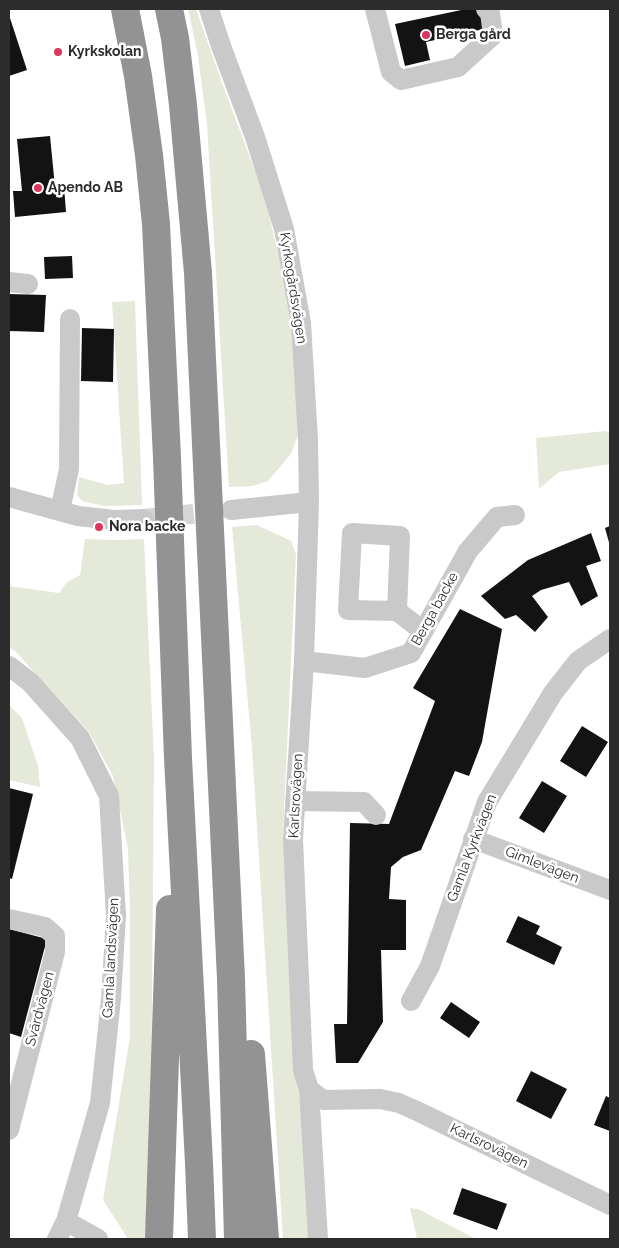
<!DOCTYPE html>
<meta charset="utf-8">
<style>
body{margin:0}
#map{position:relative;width:619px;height:1248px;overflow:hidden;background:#fff;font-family:Raleway,sans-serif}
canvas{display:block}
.frame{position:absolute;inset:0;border:10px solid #2c2c2c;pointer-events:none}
</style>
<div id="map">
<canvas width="619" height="1248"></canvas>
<div class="frame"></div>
</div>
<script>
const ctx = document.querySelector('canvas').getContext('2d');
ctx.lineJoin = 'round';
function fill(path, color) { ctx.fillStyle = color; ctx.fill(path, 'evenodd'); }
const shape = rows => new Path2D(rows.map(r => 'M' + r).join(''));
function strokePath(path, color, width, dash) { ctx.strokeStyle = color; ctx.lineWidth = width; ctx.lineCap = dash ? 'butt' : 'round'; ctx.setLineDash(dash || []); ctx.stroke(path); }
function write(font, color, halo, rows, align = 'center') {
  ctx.font = font + ' Raleway,sans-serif'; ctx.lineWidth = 5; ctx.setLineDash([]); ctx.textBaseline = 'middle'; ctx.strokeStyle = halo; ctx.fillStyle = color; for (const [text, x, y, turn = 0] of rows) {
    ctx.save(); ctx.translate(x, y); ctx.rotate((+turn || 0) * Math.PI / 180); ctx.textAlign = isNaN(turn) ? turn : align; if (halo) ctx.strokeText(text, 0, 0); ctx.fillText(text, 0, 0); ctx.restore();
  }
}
const green = shape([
 [188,9,196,9,222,83,265,197,283,275,293,330,298,435,291,454,268,481,252,486,229,487,207,125,198,56],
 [135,301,142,505,104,506,82,501,77,495,79,477,108,485,124,483,112,302],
 [605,431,610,433,610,465,610,464,559,472,539,489,536,438],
 [257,525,291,541,296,554,283,834,311,1239,283,1239,252,748,232,527],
 [85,539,116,540,144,539,154,759,150,1239,128,1239,103,1200,130,1037,130,911,128,849,113,776,89,732,15,651,9,647,9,586,59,593,67,582,80,575],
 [9,705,22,718,38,766,40,787,9,780],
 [410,1208,418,1209,476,1239,417,1239]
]);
const building = shape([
 [466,9,479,9,484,29,426,42,430,60,405,66,395,24],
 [9,15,27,70,9,76],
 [50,136,55,187,64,186,66,212,15,217,13,191,22,191,17,139],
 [72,256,73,278,45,279,44,257],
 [9,294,46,295,44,332,9,331],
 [82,328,114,329,113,382,81,381],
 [610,526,610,546,605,528],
 [591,533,601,561,586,566,598,596,581,606,569,582,541,590,532,596,548,617,535,632,516,615,505,619,481,596,528,560],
 [460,609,502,629,482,742,469,776,455,771,421,850,403,857,391,867,389,899,406,900,406,950,381,950,383,1022,358,1063,336,1063,334,1024,347,1024,350,823,389,824,435,701,413,688],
 [582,726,608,742,586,777,560,761],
 [542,781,567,796,544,833,519,818],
 [9,788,33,794,12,879,9,878],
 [518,916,540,926,536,934,562,947,554,965,506,942],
 [9,929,47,939,21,1037,9,1033],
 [451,1002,480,1022,469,1038,440,1018],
 [531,1071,567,1089,551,1119,516,1101],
 [606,1096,610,1098,610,1131,594,1125],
 [462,1188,507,1204,497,1230,453,1214]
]);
const minorTunnel = shape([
 [144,519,222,511]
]);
const minor = shape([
 [209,9,221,46,255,137,284,229,301,323,308,440,309,502,304,661,293,839,303,1070,309,1089,323,1100,380,1099,399,1103,419,1112,610,1205],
 [375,9,391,72,401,80,458,67,493,35,490,13,486,9],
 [9,282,28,284],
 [9,497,78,516,114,520,144,519],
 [231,510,309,502],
 [60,511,69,469,70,319],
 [397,611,400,536,352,533,348,610,397,611,423,631],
 [304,661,365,668,411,653,468,551,497,517,515,515],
 [9,666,30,682,80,738,109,796,116,916,111,999,100,1103,66,1221,57,1239],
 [296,801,364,802,376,815],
 [473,839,610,890],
 [9,919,45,927,55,936,55,952,9,1130],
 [411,1001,430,966,487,802,553,693,578,661,610,639],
 [309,1089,318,1239],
 [66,1221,98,1239]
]);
const highway = shape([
 [125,9,138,76,149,155,156,224,167,458,178,758,199,1163,202,1239],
 [169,9,175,38,183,105,198,273,231,979,238,1239],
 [251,1054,265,1239],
 [159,1239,170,909]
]);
const markers = [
 [426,35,5,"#db365f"],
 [58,52,5,"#db365f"],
 [38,188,5,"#db365f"],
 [99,527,5,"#db365f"]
];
const poiNames = [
 ["Berga gård",436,35],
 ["Kyrkskolan",68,52],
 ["Apendo AB",48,188],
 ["Nora backe",109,527]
];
const streetNames = [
 ["Kyrkogårdsvägen",293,288,81],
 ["Berga backe",435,609,-61],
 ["Karlsrovägen",296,796,-87],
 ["Gamla Kyrkvägen",472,848,-69],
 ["Gimlevägen",542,865,21],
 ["Gamla landsvägen",111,958,-87],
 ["Svärdvägen",40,1009,-75],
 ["Karlsrovägen",489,1146,26]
];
fill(green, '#e5e9da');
fill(building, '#131313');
strokePath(minorTunnel, '#d5d5d5', 20, [20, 10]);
strokePath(minor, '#c9c9c9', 20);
strokePath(highway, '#939393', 28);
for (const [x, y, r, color] of markers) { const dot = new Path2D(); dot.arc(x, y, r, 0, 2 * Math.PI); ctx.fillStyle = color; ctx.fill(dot); strokePath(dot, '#fff', 2); }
write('bold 14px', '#2c2c2c', '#fff', poiNames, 'left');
write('14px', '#2c2c2c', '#fff', streetNames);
</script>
